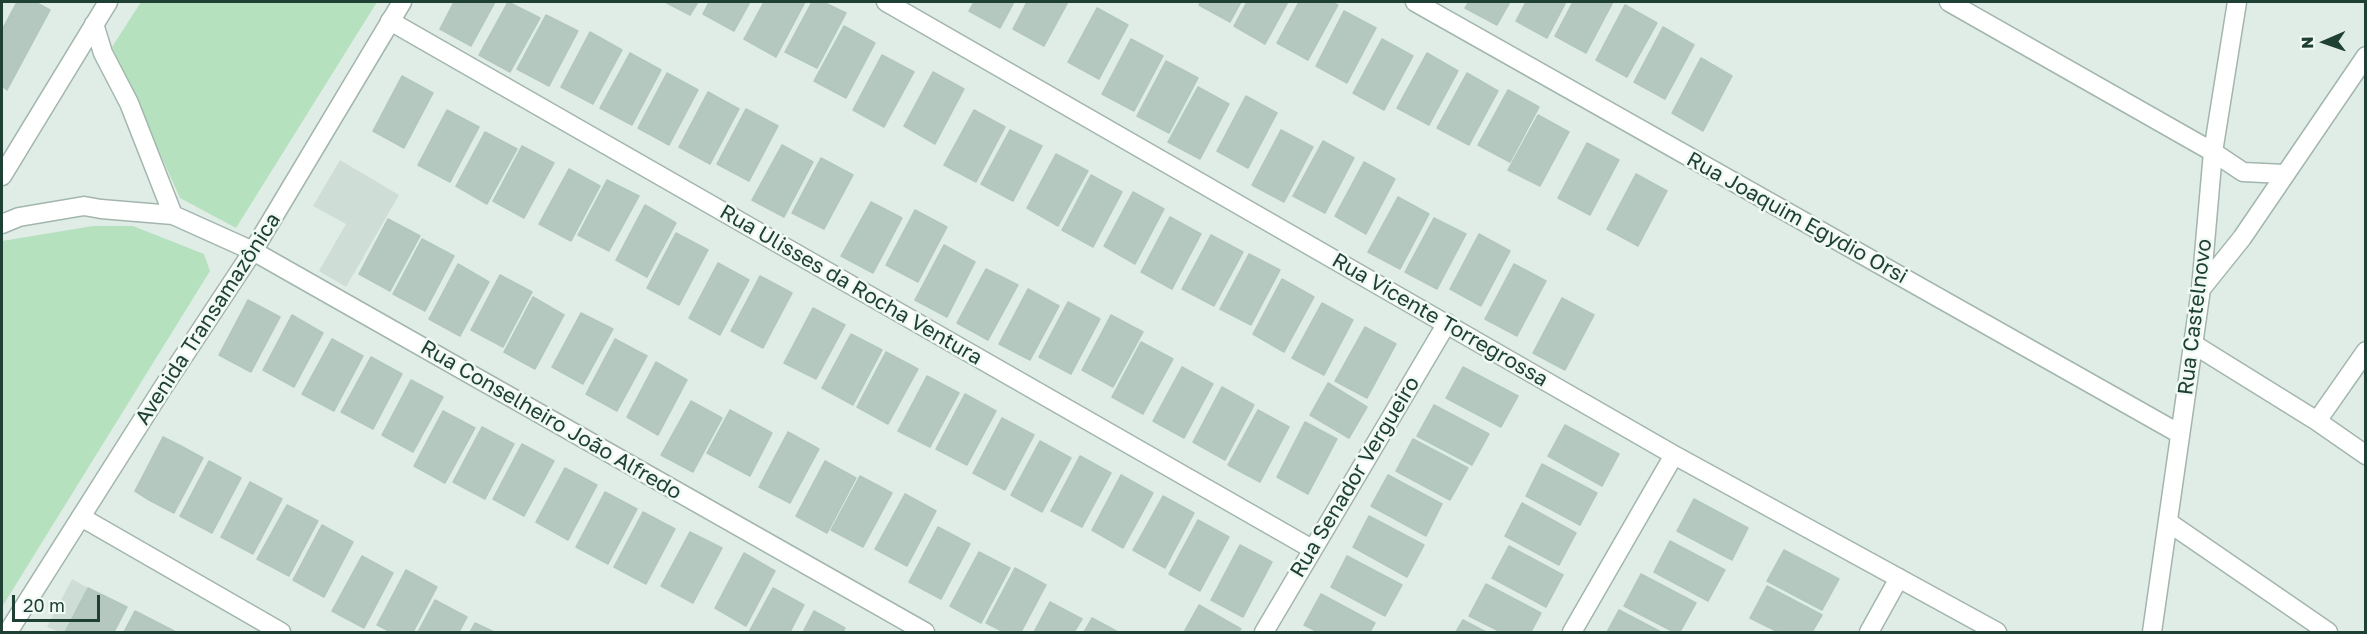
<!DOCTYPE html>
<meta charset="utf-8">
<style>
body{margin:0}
#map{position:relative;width:2367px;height:634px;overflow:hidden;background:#e0ede6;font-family:"Golos Text",sans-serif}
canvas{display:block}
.frame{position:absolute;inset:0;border:3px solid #1f4034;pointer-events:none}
.north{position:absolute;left:2295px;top:12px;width:60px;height:60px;-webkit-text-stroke:4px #f1f9f5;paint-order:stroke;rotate:268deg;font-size:16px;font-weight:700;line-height:24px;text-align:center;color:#1f4034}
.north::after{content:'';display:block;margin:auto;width:21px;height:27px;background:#1f4034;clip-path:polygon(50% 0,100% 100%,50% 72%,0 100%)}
.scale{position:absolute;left:12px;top:595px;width:88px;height:27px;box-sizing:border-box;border:3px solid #1f4034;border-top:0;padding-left:8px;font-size:18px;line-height:21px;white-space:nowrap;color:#1f4034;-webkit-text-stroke:4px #f1f9f5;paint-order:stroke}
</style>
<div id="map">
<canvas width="2367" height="634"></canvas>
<div class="frame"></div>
<div class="north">N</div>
<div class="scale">20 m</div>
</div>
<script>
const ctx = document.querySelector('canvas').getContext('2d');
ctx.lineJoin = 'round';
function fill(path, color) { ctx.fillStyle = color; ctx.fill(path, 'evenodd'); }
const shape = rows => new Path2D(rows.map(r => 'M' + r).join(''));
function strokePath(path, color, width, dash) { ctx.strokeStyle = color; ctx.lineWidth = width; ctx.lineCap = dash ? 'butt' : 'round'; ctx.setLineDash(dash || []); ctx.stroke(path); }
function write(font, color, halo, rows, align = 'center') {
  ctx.font = font + ' "Golos Text",sans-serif'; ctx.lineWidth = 5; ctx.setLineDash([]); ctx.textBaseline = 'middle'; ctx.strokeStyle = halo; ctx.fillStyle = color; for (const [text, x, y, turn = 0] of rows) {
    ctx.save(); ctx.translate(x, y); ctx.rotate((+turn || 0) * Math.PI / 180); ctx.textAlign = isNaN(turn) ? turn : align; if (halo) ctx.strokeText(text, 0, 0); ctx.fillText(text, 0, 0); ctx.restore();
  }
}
const built = shape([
 [340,160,399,195,346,287,319,271,346,224,313,206],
 [72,579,88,588,65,632,59,632,47,627]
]);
const green = shape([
 [141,2,377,2,236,228,180,198,112,47],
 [93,226,133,226,204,254,210,271,2,607,2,241]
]);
const building = shape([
 [17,2,35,2,50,10,7,90,2,86,2,30,17,2],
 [454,2,495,2,471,46,440,29,454,2],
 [508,2,540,18,510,72,479,55,508,2],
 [665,2,698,2,690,15,665,2],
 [709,2,750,2,734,31,703,14,709,2],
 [764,2,805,2,776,57,744,39,764,2],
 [812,2,823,2,846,13,817,68,785,52,812,2],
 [974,2,1014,2,1000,28,969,11,974,2],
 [1027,2,1068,2,1044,46,1013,29,1027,2],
 [1201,2,1241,2,1230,22,1199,5,1201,2],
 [1247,2,1288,2,1265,44,1234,26,1247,2],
 [1299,2,1331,2,1338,5,1308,60,1277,43,1299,2],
 [1469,2,1510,2,1497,25,1465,8,1469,2],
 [1526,2,1566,2,1547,38,1516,21,1526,2],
 [1573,2,1613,2,1586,53,1555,36,1573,2],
 [1625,5,1657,23,1627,77,1596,60,1625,5],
 [1097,8,1128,25,1099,79,1068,62,1097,8],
 [1344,11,1376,28,1347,83,1316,66,1344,11],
 [546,15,578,31,549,86,517,69,546,15],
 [844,26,875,43,846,98,814,81,844,26],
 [1663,27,1694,45,1665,99,1634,82,1663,27],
 [590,32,622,50,593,104,561,87,590,32],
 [1131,39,1163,56,1134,111,1102,94,1131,39],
 [1382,39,1413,56,1384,110,1353,93,1382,39],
 [630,53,661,70,632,125,600,108,630,53],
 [1427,53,1458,71,1429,125,1397,108,1427,53],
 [882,55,914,72,884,127,853,110,882,55],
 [1701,58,1732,76,1703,131,1672,113,1701,58],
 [1166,61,1198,78,1169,133,1137,116,1166,61],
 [933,72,964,89,935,144,904,126,933,72],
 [667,73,698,90,669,145,638,128,667,73],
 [1467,73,1498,91,1469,145,1437,128,1467,73],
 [402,76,433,93,404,148,373,131,402,76],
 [1198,87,1229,104,1200,159,1168,142,1198,87],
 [1508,90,1539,107,1510,162,1478,145,1508,90],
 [708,92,739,109,710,164,679,147,708,92],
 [1246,96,1277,113,1248,168,1217,151,1246,96],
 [746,109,778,126,749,181,717,164,746,109],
 [447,110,479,127,450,182,418,165,447,110],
 [974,110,1005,127,976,182,944,165,974,110],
 [1538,115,1569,132,1540,186,1508,170,1538,115],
 [1010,130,1042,146,1013,201,981,184,1010,130],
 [1281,130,1313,147,1284,202,1252,185,1281,130],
 [485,132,517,149,487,204,456,186,485,132],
 [1323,141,1354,158,1325,213,1293,196,1323,141],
 [1587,143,1619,160,1590,215,1558,198,1587,143],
 [782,145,813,162,784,217,752,200,782,145],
 [522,146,554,163,524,218,493,201,522,146],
 [1056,154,1088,171,1058,226,1027,208,1056,154],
 [821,158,853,175,824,229,792,213,821,158],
 [1364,162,1395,179,1366,234,1335,216,1364,162],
 [569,169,600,186,571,241,539,224,569,169],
 [1636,174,1667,191,1638,246,1607,229,1636,174],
 [1091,175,1122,192,1093,247,1062,230,1091,175],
 [607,180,639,196,609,251,578,235,607,180],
 [1133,192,1164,209,1135,264,1104,246,1133,192],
 [1398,197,1429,214,1400,269,1368,252,1398,197],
 [871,202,902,218,873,273,841,256,871,202],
 [645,205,676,223,647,277,616,260,645,205],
 [915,210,947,227,918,282,886,265,915,210],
 [1170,217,1201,234,1172,289,1141,272,1170,217],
 [1434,218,1466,234,1437,289,1405,272,1434,218],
 [388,219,420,236,390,291,359,274,388,219],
 [676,233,708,250,679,305,647,288,676,233],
 [1479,234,1510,251,1481,306,1450,289,1479,234],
 [1211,235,1243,252,1214,306,1182,289,1211,235],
 [422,239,454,256,425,311,393,294,422,239],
 [944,245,975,262,947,317,915,300,944,245],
 [1249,254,1280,270,1251,325,1220,309,1249,254],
 [718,263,749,280,720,335,689,318,718,263],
 [458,264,489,282,460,336,429,319,458,264],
 [1514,264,1546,281,1517,336,1485,319,1514,264],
 [986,269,1018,285,988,340,957,323,986,269],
 [500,275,532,292,503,347,471,330,500,275],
 [760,276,792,293,763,348,731,331,760,276],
 [1282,279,1314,297,1284,352,1253,334,1282,279],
 [1028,289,1059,306,1030,360,999,344,1028,289],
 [533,297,564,315,535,369,504,352,533,297],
 [1562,298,1594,315,1565,370,1533,353,1562,298],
 [248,300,280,317,251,372,219,355,248,300],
 [1068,302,1100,319,1071,374,1039,357,1068,302],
 [1322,303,1353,320,1324,375,1292,358,1322,303],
 [813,308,845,325,816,379,784,363,813,308],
 [581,313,613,329,583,384,552,367,581,313],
 [292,315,323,333,294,387,263,370,292,315],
 [1111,315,1143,332,1113,387,1082,370,1111,315],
 [1365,327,1396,344,1367,398,1335,381,1365,327],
 [851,334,882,350,853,405,822,388,851,334],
 [332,339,363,356,334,411,302,394,332,339],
 [615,339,647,356,617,411,586,394,615,339],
 [1141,342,1173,359,1143,414,1112,397,1141,342],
 [886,352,918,369,888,424,857,407,886,352],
 [371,357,402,374,373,429,341,412,371,357],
 [656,362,687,380,658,435,627,417,656,362],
 [1182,367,1213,384,1184,438,1153,421,1182,367],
 [1463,367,1518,396,1501,427,1446,398,1463,367],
 [927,376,959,393,930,447,898,431,927,376],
 [411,380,443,397,413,452,382,435,411,380],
 [1328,383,1367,407,1349,438,1310,415,1328,383],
 [1222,387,1254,405,1225,460,1193,442,1222,387],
 [965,394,996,411,967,465,936,449,965,394],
 [691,401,722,418,693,472,661,455,691,401],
 [1434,405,1489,434,1472,465,1417,436,1434,405],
 [730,410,772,433,750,476,707,453,730,410],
 [1258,410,1289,427,1260,482,1228,465,1258,410],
 [443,411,475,428,445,483,414,466,443,411],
 [1002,418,1034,435,1005,490,973,473,1002,418],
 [1305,422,1337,439,1308,494,1277,477,1305,422],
 [1565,425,1619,454,1602,486,1548,456,1565,425],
 [482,427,514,444,485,499,453,482,482,427],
 [788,432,819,449,790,503,759,487,788,432],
 [163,437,179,445,149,500,135,491,163,437],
 [1413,439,1468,468,1450,500,1396,471,1413,439],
 [1040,441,1071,458,1042,512,1011,495,1040,441],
 [522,444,554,461,524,516,493,499,522,444],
 [179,445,203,458,174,513,149,500,179,445],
 [1080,456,1111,473,1082,527,1051,511,1080,456],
 [209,461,241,478,212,533,180,516,209,461],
 [825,461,856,478,827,533,796,516,825,461],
 [1542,464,1597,493,1580,525,1526,496,1542,464],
 [565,468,597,485,568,540,536,522,565,468],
 [1121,475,1153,493,1123,548,1092,530,1121,475],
 [1388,475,1442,504,1426,536,1371,506,1388,475],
 [860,476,892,493,863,547,831,530,860,476],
 [250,482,282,499,253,554,221,537,250,482],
 [605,492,637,509,608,564,576,547,605,492],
 [905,494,936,511,907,566,875,549,905,494],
 [1163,496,1194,513,1165,568,1133,550,1163,496],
 [1694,499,1748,528,1732,560,1677,531,1694,499],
 [1522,503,1576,533,1559,565,1505,536,1522,503],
 [287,505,318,521,289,576,257,559,287,505],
 [643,512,675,529,646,584,614,567,643,512],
 [1369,516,1424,545,1407,577,1353,547,1369,516],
 [1198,520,1229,537,1200,591,1169,574,1198,520],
 [322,525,353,542,324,597,293,580,322,525],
 [938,527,970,544,941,599,909,582,938,527],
 [690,532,722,548,693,603,661,586,690,532],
 [1670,541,1725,570,1708,601,1654,572,1670,541],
 [1240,545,1272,562,1243,617,1211,600,1240,545],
 [1509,546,1563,575,1546,607,1492,578,1509,546],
 [1784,550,1839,579,1822,610,1767,581,1784,550],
 [979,552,1010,568,981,623,950,606,979,552],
 [744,553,775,571,746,626,715,608,744,553],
 [362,556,393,573,364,628,332,611,362,556],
 [1347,556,1402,585,1385,616,1331,587,1347,556],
 [1015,568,1046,585,1021,632,1004,632,986,623,1015,568],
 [406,570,437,587,413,632,391,632,377,625,406,570],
 [1641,574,1696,603,1680,632,1674,632,1624,606,1641,574],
 [1486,584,1541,613,1531,632,1501,632,1469,616,1486,584],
 [1767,586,1822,615,1812,632,1778,632,1750,618,1767,586],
 [88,588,127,607,114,632,65,632,88,588],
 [773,588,804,605,790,632,749,632,773,588],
 [1321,594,1375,623,1370,632,1318,632,1304,625,1321,594],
 [435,600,467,617,459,632,418,632,435,600],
 [1050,602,1082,619,1074,632,1034,632,1050,602],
 [1199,605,1241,629,1238,632,1184,632,1199,605],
 [1619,610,1661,632,1607,632,1619,610],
 [135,611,174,631,173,632,124,632,135,611],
 [814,611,845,628,843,632,803,632,814,611],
 [1092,618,1118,632,1084,632,1092,618],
 [1463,620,1486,632,1456,632,1463,620],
 [475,623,494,632,470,632,475,623]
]);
const minor = shape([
 [886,2,1674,455,1997,632],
 [1415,2,2180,434],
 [1949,2,2213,152,2243,172,2284,174],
 [390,21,1312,549],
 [94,24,103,53,129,103,173,215],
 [2,176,108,2],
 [2,224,19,217,84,206,101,209,173,215,253,251,925,632],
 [2201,289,2242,238,2366,56],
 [2193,344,2317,421,2366,455],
 [2317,421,2366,351],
 [81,517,281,632],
 [2168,522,2328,632],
 [1264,632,1447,323],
 [1572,632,1674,455],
 [1869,632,1899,578],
 [2152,632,2201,289,2213,152,2237,2]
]);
const tertiary = shape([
 [8,632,162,389,253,251,402,2]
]);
const streetNames = [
 ["Rua Joaquim Egydio Orsi",1797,218,29],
 ["Rua Ulisses da Rocha Ventura",851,285,30],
 ["Rua Castelnovo",2195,317,-83],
 ["Avenida Transamazônica",208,319,-57],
 ["Rua Vicente Torregrossa",1440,320,30],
 ["Rua Conselheiro João Alfredo",551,420,30],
 ["Rua Senador Vergueiro",1355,477,-59]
];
fill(built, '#ceddd5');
fill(green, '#b6e1be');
fill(building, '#b5c8bf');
strokePath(building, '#b2c7bd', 1.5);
strokePath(minor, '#a2b6ad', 21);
strokePath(tertiary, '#a2b6ad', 21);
strokePath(minor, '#fff', 18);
strokePath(tertiary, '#fff', 18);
write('21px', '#1f4034', '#f1f9f5', streetNames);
</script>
